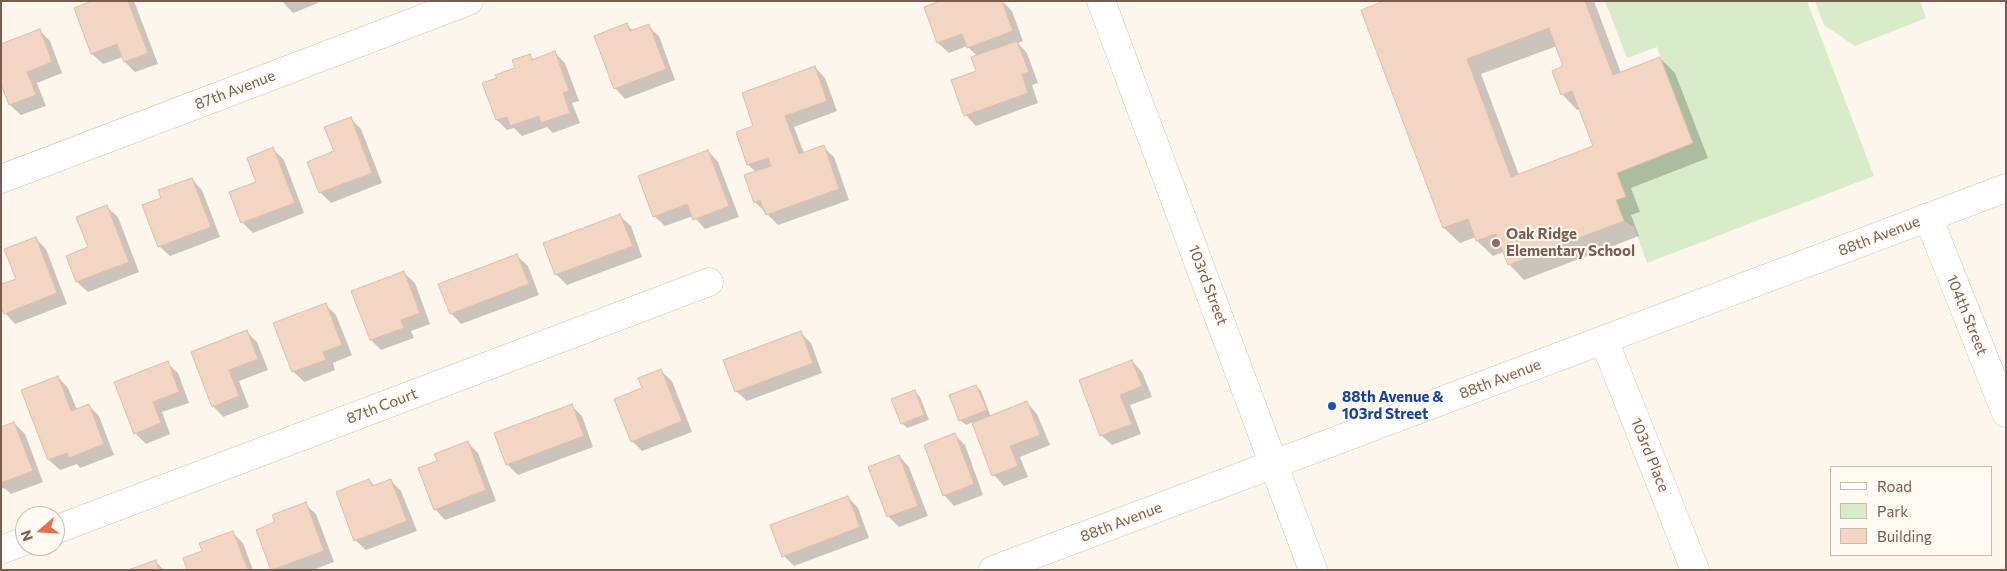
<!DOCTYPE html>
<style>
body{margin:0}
#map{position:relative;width:2007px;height:571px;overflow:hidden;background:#fdf6ec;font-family:Commissioner,sans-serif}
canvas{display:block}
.frame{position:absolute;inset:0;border:2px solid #7a5c4d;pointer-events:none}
.legend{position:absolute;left:1830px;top:466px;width:162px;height:90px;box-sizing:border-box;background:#fffaf3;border:1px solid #cabbb1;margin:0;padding:6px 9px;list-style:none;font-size:15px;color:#7a5c4d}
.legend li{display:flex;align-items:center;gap:10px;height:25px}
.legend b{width:25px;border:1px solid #cabbb1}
.north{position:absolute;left:15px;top:506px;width:50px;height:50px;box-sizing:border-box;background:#fffaf3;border:1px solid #cabbb1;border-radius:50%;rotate:251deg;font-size:14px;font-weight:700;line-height:20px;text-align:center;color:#7a5c4d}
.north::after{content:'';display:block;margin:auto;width:18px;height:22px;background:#e76f51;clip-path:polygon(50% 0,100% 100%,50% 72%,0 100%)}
</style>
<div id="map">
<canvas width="2007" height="571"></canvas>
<div class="frame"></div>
<ul class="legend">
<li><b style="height:6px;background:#fff"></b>Road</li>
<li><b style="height:14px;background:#d8ecc9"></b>Park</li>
<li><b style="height:14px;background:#f3d5c3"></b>Building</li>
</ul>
<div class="north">N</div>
</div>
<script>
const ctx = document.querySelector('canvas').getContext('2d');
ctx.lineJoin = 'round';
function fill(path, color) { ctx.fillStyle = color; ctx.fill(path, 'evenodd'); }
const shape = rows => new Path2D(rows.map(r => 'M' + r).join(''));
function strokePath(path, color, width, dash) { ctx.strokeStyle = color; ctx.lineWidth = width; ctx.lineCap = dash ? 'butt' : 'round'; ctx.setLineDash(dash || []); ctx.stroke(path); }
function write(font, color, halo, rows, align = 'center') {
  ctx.font = font + ' Commissioner,sans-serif'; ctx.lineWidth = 4; ctx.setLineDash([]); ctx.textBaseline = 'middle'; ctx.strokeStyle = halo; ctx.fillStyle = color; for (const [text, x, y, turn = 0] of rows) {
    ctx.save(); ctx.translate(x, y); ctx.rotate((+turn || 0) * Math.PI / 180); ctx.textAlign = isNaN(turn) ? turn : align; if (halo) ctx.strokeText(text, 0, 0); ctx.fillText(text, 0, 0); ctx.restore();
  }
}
const green = shape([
 [1605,1,1807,1,1874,176,1647,263,1634,227,1624,221,1616,200,1625,196,1617,173,1693,143,1657,47,1627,58],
 [1815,1,1920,1,1926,18,1855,46,1824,25]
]);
const shadow = shape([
 [96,1,134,1,158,64,135,72,125,62,123,57,103,64,92,54,75,9],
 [282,1,317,1,318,3,293,13],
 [1002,1,1012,11,1023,41,1018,43,1027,53,1038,83,1032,85,1038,103,976,126,966,115,978,72,977,56,967,46,949,53,938,43,926,8],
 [1388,1,1594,1,1621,73,1660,58,1675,73,1708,158,1631,188,1640,212,1631,215,1639,236,1524,280,1509,264,1504,252,1493,256,1477,241,1476,237,1460,243,1444,228,1362,11],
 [1557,46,1565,67,1562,94,1577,110,1580,108,1595,147,1519,175,1481,74],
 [627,25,633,31,648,26,659,36,675,80,625,99,615,88],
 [40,31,50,41,62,73,37,83,46,106,21,115,10,105,1,81],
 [555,53,565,63,579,101,572,103,580,123,553,133,547,127,522,136,514,128,507,130,497,120,516,69,529,55,534,60],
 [815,67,825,78,837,111,794,127,804,153,823,147,834,157,849,200,778,225,755,202,756,172,748,165,737,133,755,127],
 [351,119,361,129,382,183,331,203,320,192,335,152],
 [273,149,284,160,304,213,253,233,242,222,257,182],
 [708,151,718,162,739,217,705,229,693,216,665,226,654,216],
 [192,179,202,190,220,237,170,256,159,246],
 [107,207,118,217,139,272,88,292,77,282,68,257,90,248],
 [620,216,631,226,642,257,567,285,556,274],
 [35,238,46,249,67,304,15,324,5,313],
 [517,256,528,266,539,295,461,324,451,313],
 [404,273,415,283,430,324,411,331,414,338,381,350,371,340],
 [326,305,336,315,352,355,333,363,335,370,304,382,293,371],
 [247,332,257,342,268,370,239,381,249,407,223,417,213,406,192,353],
 [800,332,811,343,822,373,747,401,736,391],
 [1132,361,1142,372,1152,397,1130,405,1141,434,1112,445,1101,435],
 [167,363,178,373,189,403,162,412,170,434,146,444,135,433],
 [661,371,672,381,692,432,642,451,632,441,643,388],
 [58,377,68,388,77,410,88,405,99,416,114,455,80,468,77,464,60,470,49,460,23,391],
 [976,386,981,391,991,417,1027,403,1037,414,1050,445,1020,457,1028,477,1004,486,994,475,973,422,966,425,960,420],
 [915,392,920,397,929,420,907,428,902,423],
 [572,406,582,416,593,447,518,475,507,464],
 [14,423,25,434,43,482,11,494,4,488,1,489,1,428],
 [955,435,965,445,983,495,954,506,944,495],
 [468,443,478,453,496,501,445,520,435,509,439,462],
 [899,456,909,467,928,516,899,527,888,516],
 [369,480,375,487,391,481,401,491,417,531,366,550,355,540],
 [848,497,858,508,869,538,794,566,784,556],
 [305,504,316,514,334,562,313,570,272,570,257,530,277,523],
 [232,532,243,543,253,570,189,570,203,551],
 [155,561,164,570,132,570]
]);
const building = shape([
 [92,1,128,1,148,53,124,62,117,44,91,54,74,8,92,1],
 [940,1,1002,1,1013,31,967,48,962,34,937,43,924,7,940,1],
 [1384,1,1585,1,1613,75,1660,57,1693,143,1617,173,1626,197,1616,200,1624,221,1508,265,1496,234,1476,241,1468,219,1443,228,1361,10,1384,1],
 [1549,28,1563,66,1552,71,1561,95,1572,91,1593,146,1511,177,1467,59,1549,28],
 [627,23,630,31,649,24,666,69,614,89,594,36,627,23],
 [40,29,52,62,27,72,36,95,9,105,1,84,1,44,40,29],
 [1017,41,1029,72,1022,74,1028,93,964,116,951,80,976,71,971,57,1017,41],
 [555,51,569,91,563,93,570,113,541,123,539,116,510,126,507,117,496,120,482,83,497,78,495,75,515,68,512,60,530,54,532,60,555,51],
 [815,66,827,101,785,116,799,154,824,145,839,189,766,215,760,200,754,203,744,175,771,166,768,158,747,165,736,132,753,126,742,93,815,66],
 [351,117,372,173,319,193,307,162,334,151,324,127,351,117],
 [273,147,295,203,241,223,229,192,256,182,247,158,273,147],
 [708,150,729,206,693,220,687,204,653,217,638,176,708,150],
 [192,178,211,227,158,247,142,205,161,198,158,190,192,178],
 [107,205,129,262,76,282,66,256,88,247,76,217,107,205],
 [620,214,633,246,555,275,543,243,620,214],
 [36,237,57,293,4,314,1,307,1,284,16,279,4,249,36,237],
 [517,254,529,284,450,314,438,284,517,254],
 [404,271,420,313,401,320,404,328,370,340,351,291,404,271],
 [326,303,342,345,323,352,326,360,292,372,273,323,326,303],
 [247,330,258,359,229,370,239,396,212,407,191,352,247,330],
 [801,331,813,363,735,392,723,360,801,331],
 [1132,360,1142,386,1120,395,1132,424,1100,436,1079,380,1132,360],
 [168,361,179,392,153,402,161,423,134,434,114,382,168,361],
 [661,369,682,421,631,442,614,399,642,388,638,378,661,369],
 [58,376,71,411,89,404,104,444,69,458,67,453,48,460,21,390,58,376],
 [976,385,987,410,959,421,949,395,976,385],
 [915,390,924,415,901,424,891,399,915,390],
 [1027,401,1040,435,1010,446,1018,466,992,476,972,423,1027,401],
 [572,404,584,436,506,465,494,433,572,404],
 [14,422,33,471,1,483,1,427,14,422],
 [955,433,974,484,943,496,924,445,955,433],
 [468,441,486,490,434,510,418,468,437,461,434,454,468,441],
 [899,455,918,506,887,517,868,467,899,455],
 [369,479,372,486,391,479,407,521,354,541,336,492,369,479],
 [848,496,860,527,782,557,770,525,848,496],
 [306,502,324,551,271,570,256,530,275,522,272,515,306,502],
 [233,531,248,570,187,570,183,558,202,551,199,543,233,531],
 [156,560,159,570,128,570,156,560]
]);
const minor = shape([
 [1101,1,1313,570],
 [1,179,469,1],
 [1928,217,2006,413],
 [1604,340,1695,570],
 [55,530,709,282],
 [1,550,25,541],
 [993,570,2006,188]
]);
const markers = [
 [1496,243,5,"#8d6e63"],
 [1332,406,5,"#1a4fb4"]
];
const streetNames = [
 ["87th Avenue",235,90,-21],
 ["88th Avenue",1879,236,-21],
 ["103rd Street",1208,285,69],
 ["104th Street",1967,315,68],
 ["88th Avenue",1500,379,-21],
 ["87th Court",382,406,-21],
 ["103rd Place",1650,455,68],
 ["88th Avenue",1121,522,-21]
];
const educationNames = [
 ["Oak Ridge",1506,234],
 ["Elementary School",1506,251]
];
const transitNames = [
 ["88th Avenue &",1342,397],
 ["103rd Street",1342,414]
];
fill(green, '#d8ecc9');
fill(shadow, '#0003');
fill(building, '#f3d5c3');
strokePath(building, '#e6bba3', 1);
strokePath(minor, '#d1beb0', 29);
strokePath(minor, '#fff', 28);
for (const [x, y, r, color] of markers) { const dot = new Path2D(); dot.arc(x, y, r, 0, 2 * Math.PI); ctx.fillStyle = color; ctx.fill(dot); strokePath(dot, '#fffaf3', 2); }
write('15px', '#7a5c4d', '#fffaf3', streetNames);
write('bold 15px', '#785e54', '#fffaf3', educationNames, 'left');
write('bold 15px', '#164399', '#fffaf3', transitNames, 'left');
</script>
